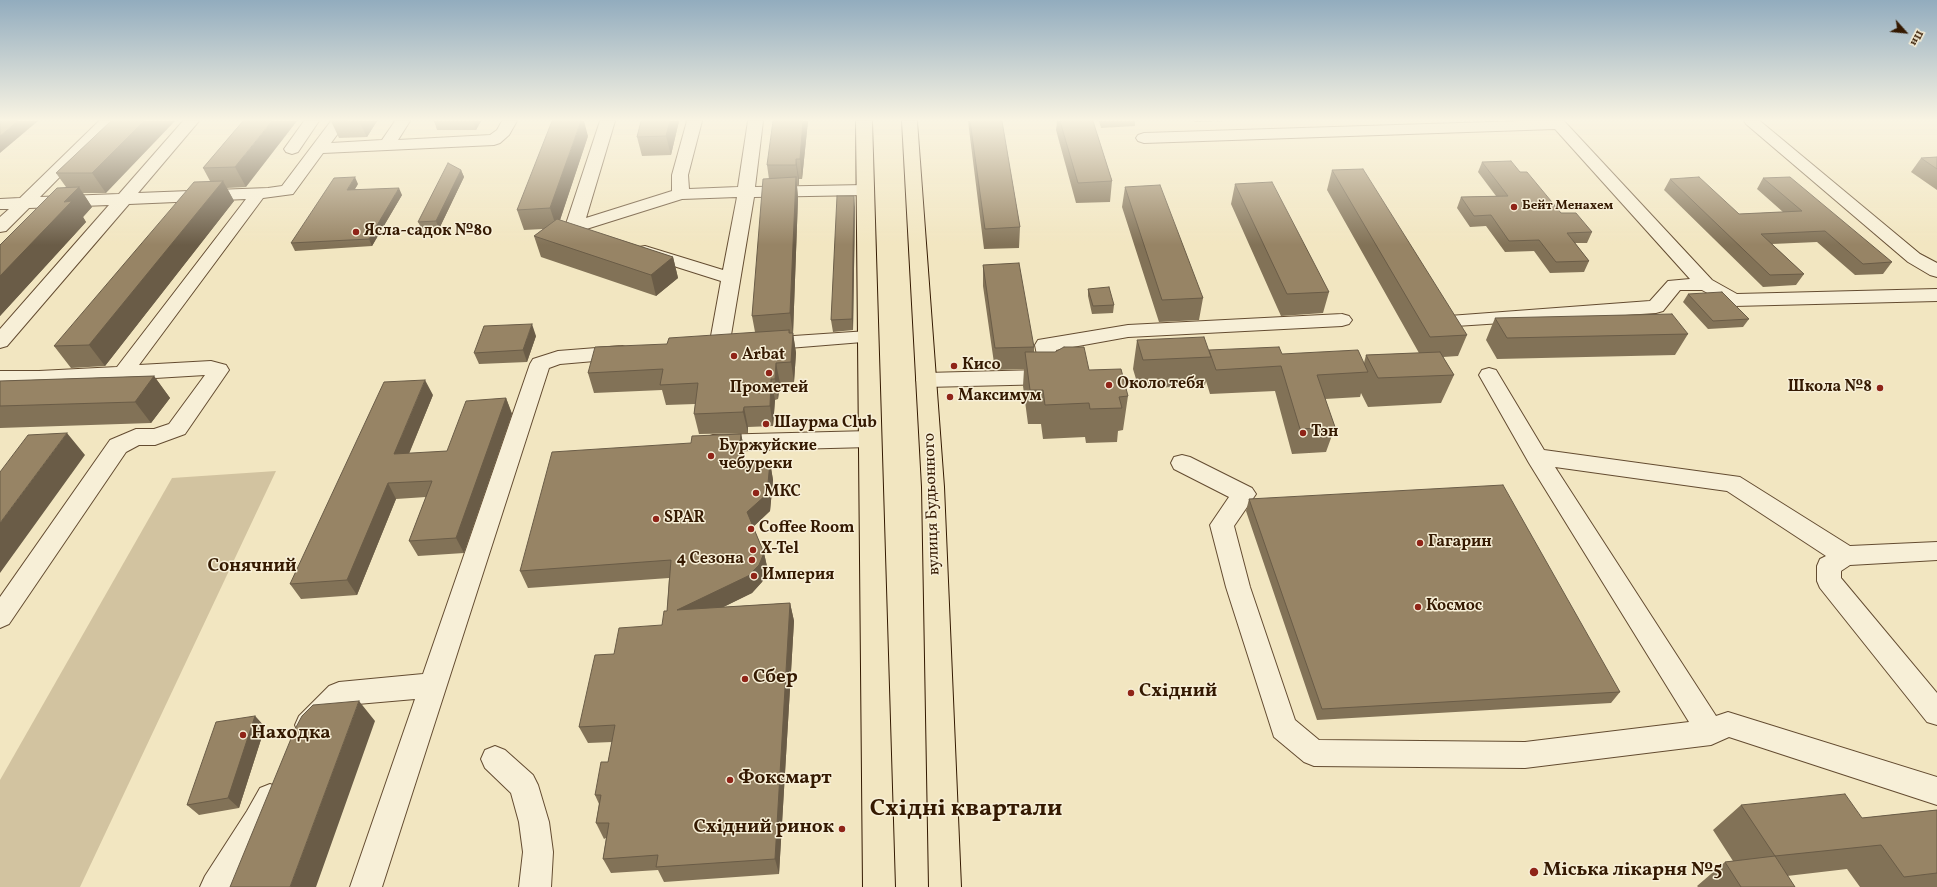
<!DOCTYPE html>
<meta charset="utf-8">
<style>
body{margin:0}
#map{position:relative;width:1937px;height:887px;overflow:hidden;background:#f2e6c1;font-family:Vollkorn,serif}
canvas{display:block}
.north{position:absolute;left:1885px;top:12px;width:40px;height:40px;-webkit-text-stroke:3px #f7efd7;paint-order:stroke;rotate:117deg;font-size:11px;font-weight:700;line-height:16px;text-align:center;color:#341901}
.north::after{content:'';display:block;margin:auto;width:14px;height:18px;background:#341901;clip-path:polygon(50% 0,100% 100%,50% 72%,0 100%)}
</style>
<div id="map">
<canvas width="1937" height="887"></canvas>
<div class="north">Пн</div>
</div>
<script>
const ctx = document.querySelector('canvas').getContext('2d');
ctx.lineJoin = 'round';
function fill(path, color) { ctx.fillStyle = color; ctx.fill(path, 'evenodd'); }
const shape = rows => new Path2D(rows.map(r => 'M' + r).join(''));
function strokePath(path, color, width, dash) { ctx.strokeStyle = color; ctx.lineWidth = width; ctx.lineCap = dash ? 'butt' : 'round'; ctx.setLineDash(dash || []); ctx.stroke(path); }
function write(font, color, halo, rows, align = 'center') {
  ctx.font = font + ' Vollkorn,serif'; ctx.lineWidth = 3; ctx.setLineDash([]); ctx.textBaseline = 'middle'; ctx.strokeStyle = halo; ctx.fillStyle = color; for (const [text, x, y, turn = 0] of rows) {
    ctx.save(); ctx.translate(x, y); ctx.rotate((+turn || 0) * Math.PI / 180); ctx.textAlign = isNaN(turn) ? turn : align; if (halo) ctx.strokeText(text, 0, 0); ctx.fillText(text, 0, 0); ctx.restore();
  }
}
const green = shape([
 [276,471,80,887,0,887,0,780,172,478]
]);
const minor = shape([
 [99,121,115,121,40,197,119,194,183,121,199,121,138,193,268,188,282,186,331,121,347,121,331,143,382,140,395,121,410,121,398,140,490,135,497,130,502,121,517,121,509,135,500,143,494,145,323,153,293,194,263,198,139,365,211,361,226,365,229,370,185,434,155,445,139,445,126,452,9,624,0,628,0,597,110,440,136,429,154,429,169,424,205,375,39,385,0,385,0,371,39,371,117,367,246,199,129,204,7,346,0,348,0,329,109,205,29,208,6,231,0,232,0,217,9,209,0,209,0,199,20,198,99,121],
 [304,121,319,121,298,152,292,154,286,152,284,149,304,121],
 [600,121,615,121,586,218,672,191,672,175,687,121,702,121,688,175,689,189,738,187,748,121,763,121,755,187,865,185,871,186,873,190,871,194,865,195,754,197,729,347,726,352,719,353,712,352,709,347,721,281,639,255,636,251,639,247,645,246,723,270,737,197,682,199,580,231,574,232,568,231,565,227,600,121],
 [1522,121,1564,121,1712,280,1737,294,1937,289,1937,301,1734,306,1727,304,1702,290,1680,290,1663,311,1656,313,1456,326,1449,324,1446,320,1449,316,1650,301,1668,281,1690,279,1555,129,1144,143,1138,141,1136,138,1138,135,1144,133,1522,121],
 [1744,121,1760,121,1920,254,1937,263,1937,277,1930,275,1908,262,1746,124,1744,121],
 [1342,314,1349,316,1352,320,1349,324,1342,326,1128,337,1056,350,1062,377,1059,382,1052,384,926,387,919,385,916,380,919,375,926,373,1040,370,1035,345,1038,340,1128,325,1342,314],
 [868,331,875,333,878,337,875,341,764,350,757,349,754,344,757,339,764,338,868,331],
 [622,346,629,348,632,353,629,358,560,364,549,368,382,887,350,887,415,699,346,705,319,734,309,737,299,734,295,725,299,716,329,686,339,682,423,674,530,364,533,359,558,351,622,346],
 [1489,368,1496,370,1544,450,1740,477,1850,546,1937,542,1937,560,1850,565,1841,571,1841,578,1937,693,1937,725,1927,722,1820,588,1817,581,1817,566,1820,559,1826,556,1727,491,1555,467,1716,716,1728,712,1937,777,1937,805,1729,737,1711,745,1525,768,1314,766,1304,762,1274,737,1226,587,1210,525,1229,497,1174,469,1171,463,1174,457,1182,455,1190,457,1252,488,1256,494,1234,526,1250,587,1295,720,1319,740,1525,742,1689,722,1529,463,1479,375,1482,370,1489,368],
 [870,431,878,434,881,439,878,444,870,447,713,451,705,448,702,443,705,438,713,435,870,431],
 [495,746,505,750,533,775,538,785,549,822,553,852,551,887,519,887,523,852,519,822,511,793,485,768,481,759,485,750,495,746],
 [270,784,280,788,285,798,269,831,234,887,200,887,205,876,247,811,260,788,270,784]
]);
const major = shape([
 [856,121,872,121,895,887,863,887,856,121],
 [902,121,917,121,944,487,961,887,929,887,922,487,902,121]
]);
const wall = shape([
 [111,121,106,193,83,193,92,207,83,217,86,222,0,316,0,245,66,187,56,173],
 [243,121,246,187,227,188,234,201,105,366,71,368,54,346,210,181,203,168],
 [331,121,377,121,367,137,339,138],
 [434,121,481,121,476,130,437,130],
 [679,121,671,155,642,156,637,137],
 [808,121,802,179,799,179,799,185,797,185,798,198,793,334,796,353,794,382,780,383,778,399,775,400,773,426,748,427,748,433,699,434,694,414,695,404,666,405,662,390,594,393,588,373,667,344,755,332,752,316,769,179,767,165],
 [968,121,1002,121,1020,227,1019,248,984,249],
 [1057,121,1093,121,1112,181,1110,202,1076,203,1056,130],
 [1099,121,1135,121,1135,126,1101,128],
 [1194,121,1228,121,1195,122],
 [588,136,560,220,673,257,678,278,656,296,541,257,534,236,543,229,524,230,517,210],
 [1937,157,1937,190,1911,172,1921,158],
 [1482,162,1520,172,1561,213,1592,232,1587,243,1575,243,1589,261,1584,272,1550,273,1534,251,1505,252,1486,226,1470,227,1457,208,1461,197,1496,196,1478,172],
 [461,170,464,177,439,229,422,229,418,222],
 [1332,170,1467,335,1458,356,1443,357,1454,375,1441,403,1368,407,1361,393,1360,397,1325,399,1335,427,1326,452,1292,454,1275,391,1210,394,1206,381,1205,385,1139,389,1133,369,1137,340,1209,351,1282,354,1364,363,1366,355,1419,353,1327,190],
 [1763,178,1892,262,1883,274,1855,275,1817,242,1772,244,1804,274,1796,285,1763,287,1664,190,1670,179,1739,214,1783,212,1757,189],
 [358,184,355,189,402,195,372,246,295,251,291,243],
 [1235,184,1329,292,1323,313,1281,316,1231,204],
 [1125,187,1203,298,1199,320,1159,322,1122,207],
 [855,207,853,330,833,332,831,320],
 [983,265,1034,347,1034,352,1089,370,1128,396,1123,430,1118,431,1117,442,1086,443,1085,437,1043,439,1041,424,1028,424,1023,386,1024,369,995,370,983,286],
 [1088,289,1114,305,1113,313,1092,314,1088,296],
 [1688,294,1749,319,1743,327,1708,329,1683,302],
 [1495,318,1688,334,1675,355,1497,359,1486,340],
 [536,336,527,362,479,364,474,353],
 [154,376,170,398,151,423,0,428,0,381],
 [433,395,409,454,447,451,506,398,512,414,464,553,418,556,409,541,426,497,396,499,357,595,301,599,290,584],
 [741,434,745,452,743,463,770,462,773,480,770,511,753,527,764,553,768,571,762,582,752,593,723,607,790,603,794,621,779,874,664,882,658,870,611,873,603,859,606,838,604,839,596,823,599,804,595,795,608,762,612,742,588,743,579,727,614,654,662,625,667,611,669,578,528,588,520,571,691,443],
 [1249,499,1620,692,1611,703,1317,720,1246,511],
 [255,716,265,727,239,808,199,815,187,805],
 [1741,805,1862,818,1937,810,1937,887,1860,887,1847,869,1787,876,1795,887,1698,887,1697,886,1725,862,1733,861,1713,830]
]);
const shadedWall = shape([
 [18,121,38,121,0,153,0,136],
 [144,121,175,121,106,193,92,173],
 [272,121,297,121,246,187,235,167],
 [359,121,377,121,367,137],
 [473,121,481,121,476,130],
 [581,121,584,121,588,136,557,229,550,208],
 [670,121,679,121,671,155,666,136],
 [803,121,808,121,802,179,800,159],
 [796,159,799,179,799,185,796,165],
 [461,170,464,177,439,229,436,221],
 [355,177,358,184,350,197,347,190],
 [796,177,798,198,793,334,790,313],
 [223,181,234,201,105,366,89,345],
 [79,187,92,207,83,217,86,222,0,316,0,276,64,202],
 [399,188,402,195,372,246,369,239],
 [854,196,855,207,853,330,852,319],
 [673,257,678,278,656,296,651,275],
 [532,324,536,336,527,362,523,350],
 [789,330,792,346,793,333,796,353,794,382,791,362],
 [776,363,780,383,778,399,775,379],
 [154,376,170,398,151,423,135,402],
 [771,379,775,400,773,426,770,406],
 [425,380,433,395,402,470,394,454],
 [506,398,512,414,464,553,456,538],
 [744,407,748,427,748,433,743,412],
 [67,433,85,455,0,573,0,523],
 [741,434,745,452,742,481,738,463],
 [770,462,773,480,770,511,751,529,747,512],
 [388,483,396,499,357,595,347,580],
 [764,553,768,571,762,582,752,593,683,627,677,610],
 [790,603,794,621,779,874,775,859],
 [359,701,375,721,316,887,290,887],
 [255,716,265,727,239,808,228,798]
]);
const building = shape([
 [0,121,18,121,0,136,0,121],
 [111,121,144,121,92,173,56,173,111,121],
 [243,121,272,121,235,167,203,168,243,121],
 [552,121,581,121,550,208,517,210,552,121],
 [641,121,670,121,666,136,637,137,641,121],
 [773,121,803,121,800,159,796,159,796,165,767,165,773,121],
 [970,121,1002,121,1020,227,985,229,970,121],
 [1060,121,1093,121,1112,181,1078,183,1060,121],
 [1937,157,1937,169,1921,158,1937,157],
 [1511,161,1520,172,1527,172,1561,213,1576,213,1592,232,1567,233,1589,261,1556,262,1539,240,1509,241,1491,215,1474,216,1461,197,1508,196,1482,162,1511,161],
 [448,163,461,170,436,221,418,222,448,163],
 [1363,169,1467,335,1430,337,1332,170,1363,169],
 [355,177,347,190,399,188,369,239,291,243,334,178,355,177],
 [796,177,790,313,752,316,763,179,796,177],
 [1699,177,1739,214,1802,211,1763,178,1790,177,1892,262,1863,264,1825,231,1761,234,1804,274,1770,275,1670,179,1699,177],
 [223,181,89,345,54,346,194,182,223,181],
 [1272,182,1329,292,1287,294,1235,184,1272,182],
 [1160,185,1203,298,1162,300,1125,187,1160,185],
 [79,187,64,202,72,201,0,276,0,245,57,188,79,187],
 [837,196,854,196,852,319,831,320,837,196],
 [557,219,673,257,651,275,534,236,557,219],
 [1019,263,1034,347,995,348,983,265,1019,263],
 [1109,287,1114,305,1093,306,1088,289,1109,287],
 [1722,292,1749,319,1713,321,1688,294,1722,292],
 [1672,314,1688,334,1507,338,1495,318,1672,314],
 [532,324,523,350,474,353,484,326,532,324],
 [789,330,789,333,793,333,791,362,776,363,775,379,771,379,770,406,744,407,743,412,694,414,698,383,660,385,663,369,588,373,595,347,667,344,669,338,789,330],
 [1204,337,1211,357,1143,360,1137,340,1204,337],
 [1064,347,1084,347,1089,370,1121,369,1128,396,1119,397,1122,408,1090,409,1089,403,1045,405,1043,390,1030,390,1025,352,1055,352,1064,347],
 [1279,347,1282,354,1358,350,1368,372,1317,375,1335,427,1300,429,1281,366,1216,370,1209,350,1279,347],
 [1440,352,1454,375,1378,378,1366,355,1440,352],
 [154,376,135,402,0,406,0,381,154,376],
 [425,380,394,454,447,451,466,401,506,398,456,538,409,541,432,481,388,483,347,580,290,584,384,382,425,380],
 [67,433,0,523,0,472,28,435,67,433],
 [741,434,738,463,770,462,767,494,747,512,764,553,759,565,748,576,677,610,790,603,775,859,656,867,658,855,603,859,609,823,596,823,601,795,595,795,601,762,608,762,615,725,579,727,595,655,614,654,619,628,662,625,664,611,667,611,671,560,520,571,552,452,691,443,692,436,741,434],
 [1503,485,1620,692,1322,709,1249,499,1503,485],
 [359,701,290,887,230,887,295,729,302,716,313,705,359,701],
 [255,716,228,798,187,805,216,722,255,716],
 [1845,794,1862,818,1937,810,1937,873,1904,877,1881,845,1775,856,1741,805,1845,794],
 [1775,856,1795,887,1741,887,1725,862,1775,856]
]);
const markers = [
 [1514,207,4,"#8f2418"],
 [356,232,4,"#8f2418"],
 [734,356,4,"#8f2418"],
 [954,366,4,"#8f2418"],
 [769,373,4,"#8f2418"],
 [1109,385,4,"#8f2418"],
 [1880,388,4,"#8f2418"],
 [950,397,4,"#8f2418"],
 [766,424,4,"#8f2418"],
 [1303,433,4,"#8f2418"],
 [711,456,4,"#8f2418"],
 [756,493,4,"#8f2418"],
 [656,519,4,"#8f2418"],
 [751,529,4,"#8f2418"],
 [1420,543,4,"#8f2418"],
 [753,550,4,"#8f2418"],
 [752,560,4,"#8f2418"],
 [754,576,4,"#8f2418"],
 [1418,607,4,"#8f2418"],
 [745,679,4,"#8f2418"],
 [1131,693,4,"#8f2418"],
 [243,735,4,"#8f2418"],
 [730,780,4,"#8f2418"],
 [842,829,4,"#8f2418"],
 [1534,872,5,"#8f2418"]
];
const farPoinames = [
 ["Бейт Менахем",1522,207]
];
const poiNames = [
 ["Ясла-садок №80",364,232],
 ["Arbat",742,356],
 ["Кисо",962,366],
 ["Около тебя",1117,385],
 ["Школа №8",1872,388,"right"],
 ["Прометей",769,389,"center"],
 ["Максимум",958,397],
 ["Шаурма Club",774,424],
 ["Тэн",1311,433],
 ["Буржуйские",719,447],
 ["чебуреки",719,465],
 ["МКС",764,493],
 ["SPAR",664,519],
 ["Coffee Room",759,529],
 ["Гагарин",1428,543],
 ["X-Tel",761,550],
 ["4 Сезона",744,560,"right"],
 ["Империя",762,576],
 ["Космос",1426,607]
];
const streetNames = [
 ["вулиця Будьонного",933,504,-92]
];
const quarterNames = [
 ["Сонячний",252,568]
];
const nearPoinames = [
 ["Сбер",753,679],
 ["Східний",1139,693],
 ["Находка",251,735],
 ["Фоксмарт",738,780],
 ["Східний ринок",834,829,"right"],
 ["Міська лікарня №5",1543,872]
];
const nearDistrictnames = [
 ["Східні квартали",966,811]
];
fill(green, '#d2c3a0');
strokePath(minor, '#644c31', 2);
strokePath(major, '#341901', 2);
fill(minor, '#f7efd7');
fill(major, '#f2e6c1');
fill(wall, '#827257');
fill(shadedWall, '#6a5c47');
fill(building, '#978465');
strokePath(building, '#6a5c47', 1);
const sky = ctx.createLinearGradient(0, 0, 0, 245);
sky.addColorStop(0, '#92acbe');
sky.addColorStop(0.49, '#f9f4e3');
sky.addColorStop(1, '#f9f4e300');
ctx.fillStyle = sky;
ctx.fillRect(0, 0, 1937, 245);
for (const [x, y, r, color] of markers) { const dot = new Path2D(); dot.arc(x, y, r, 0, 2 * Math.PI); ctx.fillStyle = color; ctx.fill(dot); strokePath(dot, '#f7efd7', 1.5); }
write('bold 13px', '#341901', '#f7efd7', farPoinames, 'left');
write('bold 16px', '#341901', '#f7efd7', poiNames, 'left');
write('16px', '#341901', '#f7efd7', streetNames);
write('bold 18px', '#341901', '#f7efd7', quarterNames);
write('bold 19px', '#341901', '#f7efd7', nearPoinames, 'left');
write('bold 24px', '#341901', '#f7efd7', nearDistrictnames);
</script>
